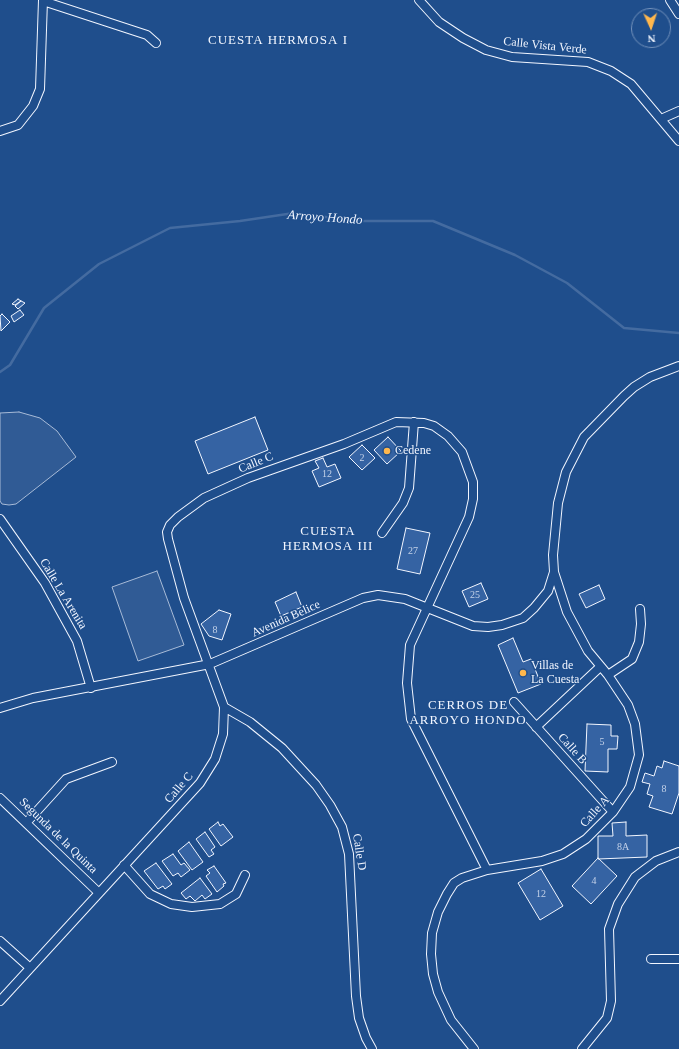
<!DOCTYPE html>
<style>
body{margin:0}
#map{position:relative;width:679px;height:1049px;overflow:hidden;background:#1f4e8c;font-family:"Times New Roman",serif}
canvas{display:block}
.north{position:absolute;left:631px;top:8px;width:40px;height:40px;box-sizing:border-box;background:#1f4e8c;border:1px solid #7391ba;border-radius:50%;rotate:177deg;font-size:11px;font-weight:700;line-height:16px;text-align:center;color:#f2f6ff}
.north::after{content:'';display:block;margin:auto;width:14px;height:18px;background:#ffb74d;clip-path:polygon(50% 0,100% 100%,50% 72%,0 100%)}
</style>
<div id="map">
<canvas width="679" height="1049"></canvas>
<div class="north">N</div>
</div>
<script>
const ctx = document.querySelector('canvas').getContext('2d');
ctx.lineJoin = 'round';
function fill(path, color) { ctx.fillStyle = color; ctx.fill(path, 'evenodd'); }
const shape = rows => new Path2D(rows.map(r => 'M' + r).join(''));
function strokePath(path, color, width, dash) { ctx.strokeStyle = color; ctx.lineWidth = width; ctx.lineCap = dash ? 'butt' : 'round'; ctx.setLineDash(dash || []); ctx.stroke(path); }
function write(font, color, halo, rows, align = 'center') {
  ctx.font = font + ' "Times New Roman",serif'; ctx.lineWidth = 3; ctx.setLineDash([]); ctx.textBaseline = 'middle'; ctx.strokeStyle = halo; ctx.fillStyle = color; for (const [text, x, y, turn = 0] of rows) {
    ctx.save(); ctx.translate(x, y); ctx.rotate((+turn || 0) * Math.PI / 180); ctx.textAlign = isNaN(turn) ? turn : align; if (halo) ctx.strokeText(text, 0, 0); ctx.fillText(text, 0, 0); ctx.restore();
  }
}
const built = shape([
 [19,412,40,418,57,431,76,457,16,504,9,505,2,504,0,501,0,413,19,412],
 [157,571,184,645,138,661,112,587,157,571]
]);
const stream = shape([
 [0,372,10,365,44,308,99,264,170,228,240,221,294,213,357,221,433,221,515,255,567,283,624,328,679,333]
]);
const building = shape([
 [18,299,21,301,15,305,12,304,18,299],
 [21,301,25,303,18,309,15,306,21,301],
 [20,310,24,315,14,322,11,316,20,310],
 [2,314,10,322,1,331,0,316,2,314],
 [255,417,268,450,208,474,195,441,255,417],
 [388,437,401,451,387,464,374,450,388,437],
 [362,445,375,458,362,470,349,457,362,445],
 [323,458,327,467,335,464,341,478,319,487,312,471,319,468,315,461,323,458],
 [406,528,430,533,420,574,397,569,406,528],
 [481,583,488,599,469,607,462,591,481,583],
 [599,585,605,599,586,608,579,594,599,585],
 [296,592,302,607,281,616,275,602,296,592],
 [219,610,231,614,222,640,209,636,201,624,219,610],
 [513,638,523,662,531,659,541,684,518,693,498,645,513,638],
 [587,724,611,725,611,736,618,736,617,749,608,749,608,772,585,771,587,724],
 [664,761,679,766,679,793,672,814,649,807,653,796,647,794,650,784,642,782,645,773,654,776,657,766,662,768,664,761],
 [218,822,220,826,223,824,233,837,221,846,209,829,218,822],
 [626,822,626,836,647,835,647,857,598,859,598,836,613,836,612,823,626,822],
 [205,832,215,847,211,850,214,854,209,857,196,839,205,832],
 [189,842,203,862,192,870,178,851,189,842],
 [173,854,181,865,184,863,190,870,181,877,178,873,173,876,162,861,173,854],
 [598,858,617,876,591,904,572,886,598,858],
 [156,863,172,884,165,889,163,886,158,889,144,871,156,863],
 [214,866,226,883,223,884,224,886,217,892,206,876,210,873,207,870,214,866],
 [541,869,563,906,540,920,518,883,541,869],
 [200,878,212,894,205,899,202,895,195,901,190,896,186,899,181,893,200,878]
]);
const street = shape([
 [419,0,439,22,463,38,486,50,512,57,588,62,611,71,631,84,679,141],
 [670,0,679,14],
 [43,1,147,35,156,43],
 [661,119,679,111],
 [0,131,18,125,33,106,40,89,43,0],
 [0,519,45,583,77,641,91,688],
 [382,533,403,503,409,488,414,422],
 [608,675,632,659,639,642,641,624,640,609],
 [514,702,613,812],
 [224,707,250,722,282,748,316,785,330,805,342,827,349,854,356,996,359,1018,366,1038,372,1049],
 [0,708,33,698,210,664,363,598,378,595,405,599,473,626,488,627,502,625,523,618,534,608,548,591,554,572],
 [536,727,600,667],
 [0,798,98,892],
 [27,822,66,779,112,762],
 [124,865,150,894,171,904,192,907,220,904,236,894,245,875],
 [0,941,29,967],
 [651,959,679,959],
 [0,1001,200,783,215,759,223,734,224,707,184,598,168,539,167,532,170,525,178,517,204,498,248,478,344,444,396,422,424,423,434,426,448,436,462,452,473,482,473,499,469,517,410,645,407,683,411,719,487,870],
 [474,1049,451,1020,438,992,433,974,431,954,432,933,438,912,447,894,454,883,462,878,487,870,542,861,563,854,586,839,613,812,630,787,639,755,635,724,628,705,608,675,588,651,567,612,554,572,553,555,558,503,566,472,584,437,624,396,634,387,650,377,679,366],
 [582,1049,607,1018,611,1001,609,929,618,904,635,877,656,861,679,852]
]);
const markers = [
 [387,451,4,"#ffb74d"],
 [523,673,4,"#ffb74d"]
];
const numberNames = [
 ["2",362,458],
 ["12",327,474],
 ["27",413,551],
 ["25",475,595],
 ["8",215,630],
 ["5",602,742],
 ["8",664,789],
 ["8A",623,847],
 ["4",594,881],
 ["12",541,894]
];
const streetNames = [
 ["Calle Vista Verde",545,46,6],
 ["Calle C",256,463,-22],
 ["Calle La Arenita",63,594,59],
 ["Avenida Belice",286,619,-24],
 ["Calle B",572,749,48],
 ["Calle C",179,788,-49],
 ["Calle A",595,812,-48],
 ["Segunda de la Quinta",58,836,44],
 ["Calle D",359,852,81]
];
const poiNames = [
 ["Cedene",395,451],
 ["Villas de",531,666],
 ["La Cuesta",531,680]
];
const neighbourhoodNames = [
 ["CUESTA HERMOSA I",278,41],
 ["CUESTA",328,532],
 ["HERMOSA III",328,547],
 ["CERROS DE",468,706],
 ["ARROYO HONDO",468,721]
];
const waterNames = [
 ["Arroyo Hondo",325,218,4]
];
fill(built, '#305b95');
strokePath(built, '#a8bbd7', 1);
strokePath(stream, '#446ba0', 2.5);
fill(building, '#3563a3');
strokePath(building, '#f2f6ff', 1);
strokePath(street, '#f2f6ff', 10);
strokePath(street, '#1f4e8c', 8);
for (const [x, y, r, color] of markers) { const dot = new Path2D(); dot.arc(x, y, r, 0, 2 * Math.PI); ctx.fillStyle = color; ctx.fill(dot); strokePath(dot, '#1f4e8c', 1.5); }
write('10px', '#c3d1e8', null, numberNames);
write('12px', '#f2f6ff', '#1f4e8c', streetNames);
write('12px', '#f2f6ff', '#1f4e8c', poiNames, 'left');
ctx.letterSpacing = '1px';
write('13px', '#f2f6ff', '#1f4e8c', neighbourhoodNames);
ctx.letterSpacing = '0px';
write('italic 13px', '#f2f6ff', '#1f4e8c', waterNames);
</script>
